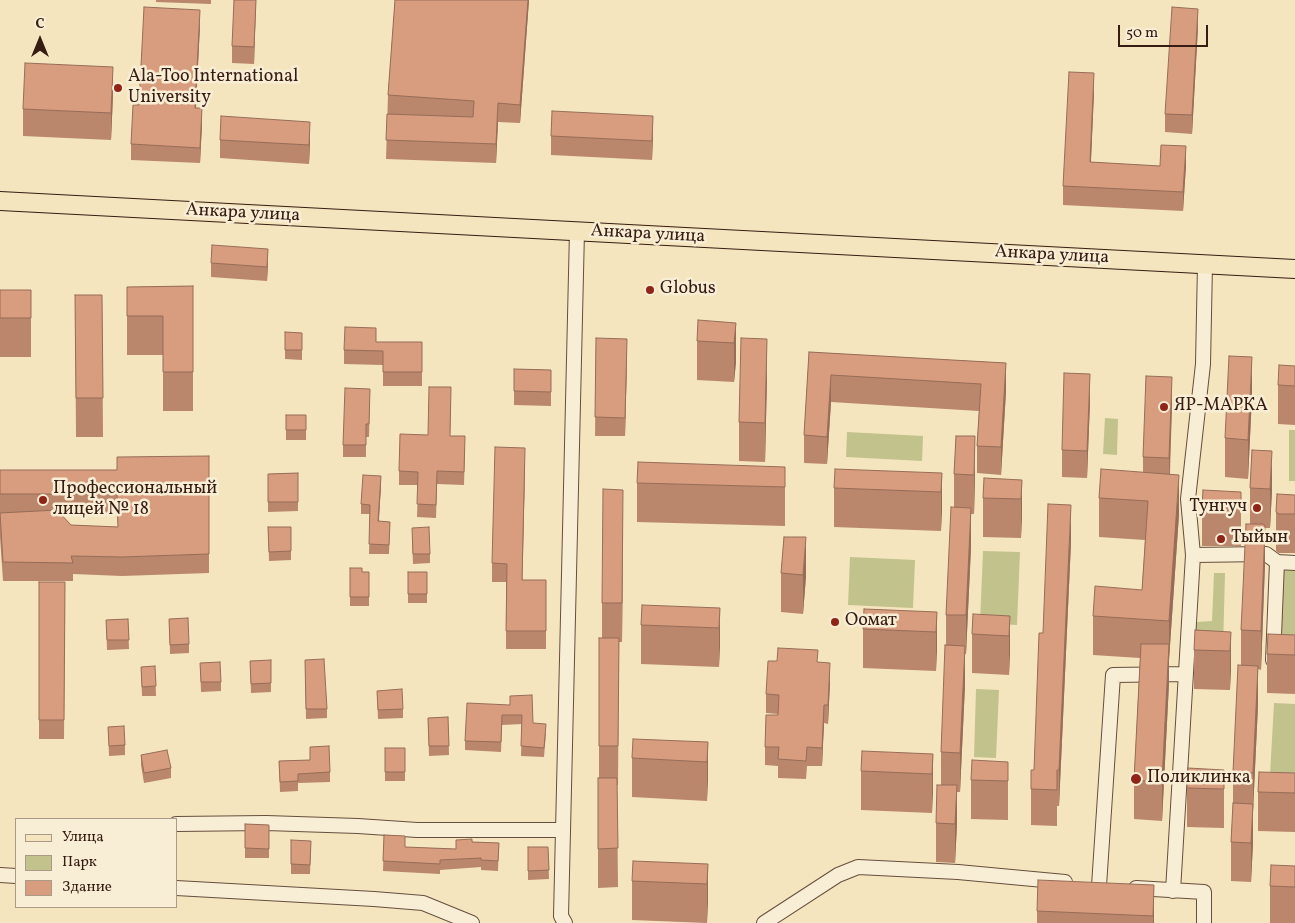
<!DOCTYPE html>
<meta charset="utf-8">
<style>
body{margin:0}
#map{position:relative;width:1295px;height:923px;overflow:hidden;background:#f4e5be;font-family:Vollkorn,serif}
canvas{display:block}
.legend{position:absolute;left:15px;top:818px;width:162px;height:90px;box-sizing:border-box;background:#f8eed5;border:1px solid #aa9a87;margin:0;padding:6px 9px;list-style:none;font-size:15px;color:#361c12}
.legend li{display:flex;align-items:center;gap:10px;height:25px}
.legend b{width:25px;border:1px solid #aa9a87}
.north{position:absolute;left:15px;top:15px;width:50px;height:50px;-webkit-text-stroke:4px #f8eed5;paint-order:stroke;rotate:0deg;font-size:14px;font-weight:700;line-height:20px;text-align:center;color:#361c12}
.north::after{content:'';display:block;margin:auto;width:18px;height:22px;background:#361c12;clip-path:polygon(50% 0,100% 100%,50% 72%,0 100%)}
.scale{position:absolute;left:1118px;top:25px;width:90px;height:22px;box-sizing:border-box;border:2px solid #361c12;border-top:0;padding-left:6px;font-size:15px;line-height:18px;white-space:nowrap;color:#361c12;-webkit-text-stroke:4px #f8eed5;paint-order:stroke}
</style>
<div id="map">
<canvas width="1295" height="923"></canvas>
<ul class="legend">
<li><b style="height:6px;background:#f4e5be"></b>Улица</li>
<li><b style="height:14px;background:#c2c28c"></b>Парк</li>
<li><b style="height:14px;background:#d89c7e"></b>Здание</li>
</ul>
<div class="north">С</div>
<div class="scale">50 m</div>
</div>
<script>
const ctx = document.querySelector('canvas').getContext('2d');
ctx.lineJoin = 'round';
function fill(path, color) { ctx.fillStyle = color; ctx.fill(path, 'evenodd'); }
const shape = rows => new Path2D(rows.map(r => 'M' + r).join(''));
function strokePath(path, color, width, dash) { ctx.strokeStyle = color; ctx.lineWidth = width; ctx.lineCap = dash ? 'butt' : 'round'; ctx.setLineDash(dash || []); ctx.stroke(path); }
function write(font, color, halo, rows, align = 'center') {
  ctx.font = font + ' Vollkorn,serif'; ctx.lineWidth = 5; ctx.setLineDash([]); ctx.textBaseline = 'middle'; ctx.strokeStyle = halo; ctx.fillStyle = color; for (const [text, x, y, turn = 0] of rows) {
    ctx.save(); ctx.translate(x, y); ctx.rotate((+turn || 0) * Math.PI / 180); ctx.textAlign = isNaN(turn) ? turn : align; if (halo) ctx.strokeText(text, 0, 0); ctx.fillText(text, 0, 0); ctx.restore();
  }
}
const green = shape([
 [1105,418,1118,419,1117,455,1103,454],
 [1289,430,1295,430,1295,481,1289,481],
 [847,432,923,436,922,461,846,457],
 [983,551,1020,552,1017,625,980,623],
 [850,557,915,560,913,608,848,605],
 [1283,570,1295,571,1295,643,1281,642],
 [1214,573,1225,573,1223,649,1195,649,1196,622,1212,621],
 [976,689,999,690,996,758,974,757],
 [1274,703,1295,704,1295,795,1269,793]
]);
const minor = shape([
 [1193,555,1266,554,1277,562,1295,563],
 [1277,562,1273,660,1295,661],
 [176,824,266,823,358,826,417,830,563,830],
 [0,875,16,876],
 [1099,886,1113,675,1186,674],
 [176,888,374,899,423,903,472,923],
 [1136,888,1204,892,1204,923],
 [1173,891,1193,555,1188,499,1203,364,1205,264],
 [565,923,561,916,577,231],
 [764,923,838,875,858,867,958,872,1065,882]
]);
const major = shape([
 [0,201,1295,269]
]);
const wall = shape([
 [156,0,211,0,211,4,156,2],
 [256,0,254,64,232,63,232,46],
 [395,0,529,0,520,123,498,122,496,163,386,159,388,95],
 [200,25,196,108,202,124,200,163,131,160,131,144,139,105],
 [1198,27,1192,134,1165,132,1165,114],
 [1094,92,1091,162,1160,166,1186,165,1183,211,1063,205,1063,186],
 [113,95,111,140,23,136,23,109],
 [653,135,652,160,551,155,551,136],
 [220,140,310,141,309,164,220,158],
 [211,263,268,263,267,281,211,277],
 [193,286,193,411,163,411,163,355,127,355,127,287],
 [0,290,31,290,31,357,0,357],
 [75,295,102,295,103,437,76,437],
 [736,323,736,362,734,382,697,380,697,341],
 [285,332,302,333,302,360,285,359],
 [596,338,627,357,625,436,595,436],
 [376,342,422,342,422,386,383,386,383,365,344,364,344,350],
 [809,352,1006,363,1006,391,1001,475,977,473,977,446,979,411,831,402,827,464,804,463,804,435],
 [1295,366,1295,425,1278,424,1278,385],
 [514,369,551,370,551,406,514,405],
 [767,378,765,462,739,461,739,422],
 [1252,396,1248,479,1225,477,1225,438],
 [370,401,369,437,366,437,366,457,343,457,343,445],
 [451,401,450,436,465,449,464,485,437,484,436,518,417,517,418,485,399,485,399,471,428,435],
 [1090,402,1087,478,1062,477,1062,450],
 [1172,405,1170,474,1179,514,1169,660,1169,683,1162,821,1134,819,1134,780,1140,658,1093,655,1093,616,1142,590,1145,540,1099,537,1099,498,1143,472,1143,457],
 [286,415,306,415,306,440,286,440],
 [956,436,975,475,974,514,971,514,971,547,966,654,965,654,965,685,960,792,957,792,957,824,955,863,936,862,936,823,941,785,941,752,946,645,946,615,954,507,954,474],
 [1252,450,1272,490,1270,528,1265,528,1265,564,1261,670,1258,669,1258,705,1253,811,1253,843,1251,882,1231,881,1231,842,1233,803,1233,772,1241,665,1241,630,1250,524,1250,488],
 [209,456,209,573,122,576,73,574,73,581,3,581,0,537,0,513,15,513,0,513,0,470,117,470],
 [59,513,117,513,118,527,71,525],
 [525,466,522,580,546,580,546,649,506,649,506,582,492,582,492,563],
 [785,467,785,526,637,522,637,483],
 [298,473,298,511,268,512,268,474],
 [942,473,941,531,834,527,834,488],
 [1022,480,1021,538,983,537,983,498],
 [381,485,379,521,390,522,389,554,369,554,370,514,361,514,361,504],
 [1241,492,1241,546,1202,546,1202,507],
 [1295,495,1295,553,1279,553,1276,551,1276,512],
 [268,527,291,527,291,560,269,561],
 [623,529,622,642,619,642,618,785,617,785,618,887,598,888,598,778,599,778,599,638,602,638,602,603],
 [412,537,430,554,430,563,413,564],
 [784,537,806,576,803,614,781,612,781,573],
 [1071,542,1059,806,1057,806,1057,826,1031,825,1031,789,1034,770,1043,633],
 [350,568,362,572,369,572,369,606,350,606],
 [408,572,427,572,427,603,408,603],
 [39,582,65,582,64,739,39,739],
 [720,608,719,667,641,664,641,625],
 [937,612,936,671,863,668,863,629],
 [1010,616,1009,675,972,673,972,634],
 [128,619,129,649,107,650,106,620],
 [169,619,189,644,189,653,170,654],
 [1231,632,1230,690,1194,689,1194,650],
 [1295,635,1295,694,1267,693,1267,654],
 [305,660,327,709,327,718,306,719],
 [250,661,271,683,271,692,251,693],
 [818,662,830,682,828,724,824,723,822,766,807,766,806,779,778,778,778,766,765,765,765,747,778,714,766,713,766,694],
 [200,663,221,682,221,691,201,692],
 [155,666,156,696,142,696,141,667],
 [377,691,403,709,403,718,378,719],
 [510,705,546,733,544,757,521,756,522,724,502,725,501,752,465,750,465,741],
 [448,717,449,755,429,756,428,718],
 [108,727,125,745,125,755,109,756],
 [708,742,707,801,632,797,632,758],
 [310,747,330,772,330,782,298,783,298,791,280,792,279,761,310,760],
 [385,748,405,748,405,781,385,781],
 [933,754,932,813,861,810,861,771],
 [141,755,171,768,171,778,144,783,141,765],
 [1008,762,1008,820,971,819,971,780],
 [1224,770,1224,828,1187,827,1187,788],
 [1295,773,1295,832,1258,831,1258,792],
 [245,824,269,825,269,858,245,858],
 [384,835,405,847,456,849,456,840,472,842,499,843,498,871,481,870,481,867,440,870,440,874,383,871],
 [311,841,310,874,291,874,291,864],
 [528,847,548,847,549,879,528,880],
 [708,864,707,923,632,920,632,881],
 [1295,866,1295,923,1270,923,1270,886],
 [1154,885,1154,923,1037,923,1037,911]
]);
const shadedWall = shape([
 [256,0,254,64,254,47],
 [528,0,529,0,520,123,520,105],
 [1198,9,1198,27,1192,134,1192,115],
 [200,10,200,25,195,123,195,108],
 [113,67,113,95,111,140,111,113],
 [1094,73,1094,92,1090,181,1090,162],
 [498,103,498,122,496,163,496,144],
 [202,108,202,124,200,163,200,148],
 [653,116,653,135,652,160,652,141],
 [310,122,310,141,309,164,309,145],
 [1186,146,1186,165,1183,211,1183,192],
 [268,249,268,263,267,281,267,267],
 [736,323,736,362,734,382,734,343],
 [627,339,627,357,625,436,625,418],
 [767,339,767,378,765,462,765,423],
 [1252,357,1252,396,1248,479,1248,440],
 [1006,363,1006,391,1001,475,1001,447],
 [1090,374,1090,402,1087,478,1087,451],
 [831,375,831,402,827,464,827,437],
 [1172,377,1172,405,1169,485,1169,458],
 [975,436,975,475,974,514,974,475],
 [525,448,525,466,522,599,522,580],
 [1272,451,1272,490,1270,528,1270,489],
 [942,473,942,512,941,531,941,492],
 [1179,475,1179,514,1169,660,1169,621],
 [381,476,381,485,378,531,378,521],
 [1022,480,1022,519,1021,538,1021,499],
 [623,490,623,529,622,642,622,603],
 [1071,505,1071,542,1059,806,1059,770],
 [971,508,971,547,966,654,966,615],
 [1265,526,1265,564,1261,670,1261,631],
 [806,537,806,576,803,614,803,575],
 [720,608,720,647,719,667,719,628],
 [937,612,937,651,936,671,936,632],
 [1010,616,1010,655,1009,675,1009,636],
 [1231,632,1231,671,1230,690,1230,651],
 [1169,644,1169,683,1162,821,1162,782],
 [965,646,965,685,960,792,960,753],
 [830,663,830,682,828,724,828,705],
 [1258,666,1258,705,1253,811,1253,773],
 [824,705,824,723,822,766,822,748],
 [708,742,708,781,707,801,707,762],
 [933,754,933,793,932,813,932,774],
 [957,785,957,824,955,863,955,824],
 [1253,804,1253,843,1251,882,1251,843],
 [708,864,708,903,707,923,707,884],
 [1154,885,1154,923,1153,923,1153,916]
]);
const building = shape([
 [234,0,256,0,254,47,232,46,234,0],
 [395,0,528,0,520,105,498,103,496,144,386,140,387,114,473,117,474,101,388,95,395,0],
 [144,7,200,10,195,108,202,108,200,148,131,144,133,105,139,105,144,7],
 [1172,7,1198,9,1192,115,1165,114,1172,7],
 [25,63,113,67,111,113,23,109,25,63],
 [1069,72,1094,73,1090,162,1160,166,1161,145,1186,146,1183,192,1063,186,1069,72],
 [552,111,653,116,652,141,551,136,552,111],
 [221,116,310,122,309,145,220,140,221,116],
 [212,245,268,249,267,267,211,263,212,245],
 [193,286,193,372,163,372,163,316,127,316,127,287,193,286],
 [0,290,31,290,31,318,0,318,0,290],
 [75,295,102,295,103,398,76,398,75,295],
 [698,320,736,323,734,343,697,341,698,320],
 [345,327,376,328,376,342,422,342,422,372,383,372,383,351,344,350,345,327],
 [285,332,302,333,302,350,285,350,285,332],
 [596,338,627,339,625,418,595,417,596,338],
 [741,338,767,339,765,423,739,422,741,338],
 [809,352,1006,363,1001,447,977,446,981,384,831,375,827,437,804,435,809,352],
 [1229,356,1252,357,1248,440,1225,438,1229,356],
 [1279,365,1295,366,1295,386,1278,385,1279,365],
 [514,369,551,370,551,392,514,391,514,369],
 [1064,373,1090,374,1087,451,1062,450,1064,373],
 [1146,376,1172,377,1169,458,1143,457,1146,376],
 [429,387,451,387,450,436,465,436,464,472,437,471,436,505,417,504,418,472,399,471,400,434,428,435,429,387],
 [345,388,370,389,369,424,366,424,366,445,343,445,345,388],
 [286,415,306,415,306,430,286,430,286,415],
 [956,436,975,436,974,475,954,474,956,436],
 [495,447,525,448,522,580,546,580,546,631,506,631,507,564,492,563,495,447],
 [1252,450,1272,451,1270,489,1250,488,1252,450],
 [209,456,209,554,122,557,71,556,73,563,3,562,0,513,57,510,71,525,118,527,117,494,0,494,0,470,117,470,117,457,209,456],
 [638,462,785,467,785,487,637,483,638,462],
 [835,469,942,473,941,492,834,488,835,469],
 [1101,469,1179,475,1169,621,1093,616,1095,586,1142,590,1148,501,1099,498,1101,469],
 [298,473,298,502,268,502,268,474,298,473],
 [363,475,381,476,378,521,390,522,389,545,369,544,370,505,361,504,363,475],
 [984,478,1022,480,1021,499,983,498,984,478],
 [603,489,623,490,622,603,602,603,603,489],
 [1203,490,1241,492,1241,507,1202,507,1203,490],
 [1277,494,1295,495,1295,514,1279,514,1276,512,1277,494],
 [1048,504,1071,505,1059,770,1057,770,1057,790,1031,789,1031,770,1034,770,1039,633,1043,633,1048,504],
 [951,507,971,508,966,615,946,615,951,507],
 [1246,524,1263,524,1265,526,1261,631,1241,630,1246,524],
 [268,527,291,527,291,551,269,552,268,527],
 [429,527,430,554,413,554,412,528,429,527],
 [784,537,806,537,803,575,781,573,784,537],
 [350,568,362,568,362,572,369,572,369,597,350,597,350,568],
 [408,572,427,572,427,594,408,594,408,572],
 [39,582,65,582,64,720,39,720,39,582],
 [642,605,720,608,719,628,641,625,642,605],
 [864,609,937,612,936,632,863,629,864,609],
 [973,614,1010,616,1009,636,972,634,973,614],
 [188,618,189,644,170,645,169,619,188,618],
 [128,619,129,640,107,640,106,620,128,619],
 [1195,630,1231,632,1230,651,1194,650,1195,630],
 [1268,634,1295,635,1295,655,1267,654,1268,634],
 [599,638,619,638,618,746,599,746,599,638],
 [1141,644,1169,644,1162,782,1134,780,1141,644],
 [945,645,965,646,960,753,941,752,945,645],
 [778,648,818,650,817,662,830,663,828,705,824,705,822,748,807,747,806,761,778,759,779,747,765,747,766,715,778,715,779,695,766,694,768,661,777,661,778,648],
 [324,659,327,709,306,709,305,660,324,659],
 [271,660,271,683,251,684,250,661,271,660],
 [220,662,221,682,201,682,200,663,220,662],
 [1238,665,1258,666,1253,773,1233,772,1238,665],
 [155,666,156,686,142,687,141,667,155,666],
 [402,689,403,709,378,710,377,691,402,689],
 [532,695,533,723,546,724,544,748,521,746,522,715,502,715,501,742,465,741,467,703,510,705,510,696,532,695],
 [448,717,449,746,429,746,428,718,448,717],
 [124,726,125,745,109,746,108,727,124,726],
 [633,739,708,742,707,762,632,758,633,739],
 [329,746,330,772,298,774,298,781,280,782,279,761,310,760,310,747,329,746],
 [385,748,405,748,405,772,385,772,385,748],
 [167,750,171,768,144,773,141,755,167,750],
 [862,751,933,754,932,774,861,771,862,751],
 [972,760,1008,762,1008,781,971,780,972,760],
 [1188,768,1224,770,1224,789,1187,788,1188,768],
 [1259,772,1295,773,1295,793,1258,792,1259,772],
 [598,778,617,778,618,848,598,849,598,778],
 [937,785,957,785,955,824,936,823,937,785],
 [1233,803,1253,804,1251,843,1231,842,1233,803],
 [245,824,269,825,269,849,245,848,245,824],
 [384,835,405,836,405,847,456,849,456,840,472,839,472,842,499,843,498,861,481,860,481,858,440,860,440,864,383,861,384,835],
 [291,840,311,841,310,865,291,864,291,840],
 [528,847,548,847,549,870,528,871,528,847],
 [633,861,708,864,707,884,632,881,633,861],
 [1271,865,1295,866,1295,887,1270,886,1271,865],
 [1038,880,1154,885,1153,916,1037,911,1038,880]
]);
const markers = [
 [118,88,5,"#8f2418"],
 [650,290,5,"#8f2418"],
 [1164,407,5,"#8f2418"],
 [43,500,5,"#8f2418"],
 [1257,508,5,"#8f2418"],
 [1221,539,5,"#8f2418"],
 [835,622,5,"#8f2418"],
 [1136,779,6,"#8f2418"]
];
const poiNames = [
 ["Ala-Too International",128,78],
 ["University",128,99],
 ["Globus",660,290],
 ["ЯР-МАРКА",1174,407],
 ["Профессиональный",53,490],
 ["лицей № 18",53,511],
 ["Тунгуч",1247,508,"right"],
 ["Тыйын",1231,539],
 ["Оомат",845,622],
 ["Поликлинка",1147,779]
];
const streetNames = [
 ["Анкара улица",243,214,3],
 ["Анкара улица",648,235,3],
 ["Анкара улица",1052,256,3]
];
fill(green, '#c2c28c');
strokePath(minor, '#664e3d', 16);
strokePath(major, '#361c12', 20);
strokePath(minor, '#f8eed5', 14);
strokePath(major, '#f4e5be', 18);
fill(wall, '#ba866c');
fill(shadedWall, '#976d58');
fill(building, '#d89c7e');
strokePath(building, '#976d58', 1);
for (const [x, y, r, color] of markers) { const dot = new Path2D(); dot.arc(x, y, r, 0, 2 * Math.PI); ctx.fillStyle = color; ctx.fill(dot); strokePath(dot, '#f8eed5', 2); }
write('18px', '#361c12', '#f8eed5', poiNames, 'left');
write('18px', '#361c12', '#f8eed5', streetNames);
</script>
